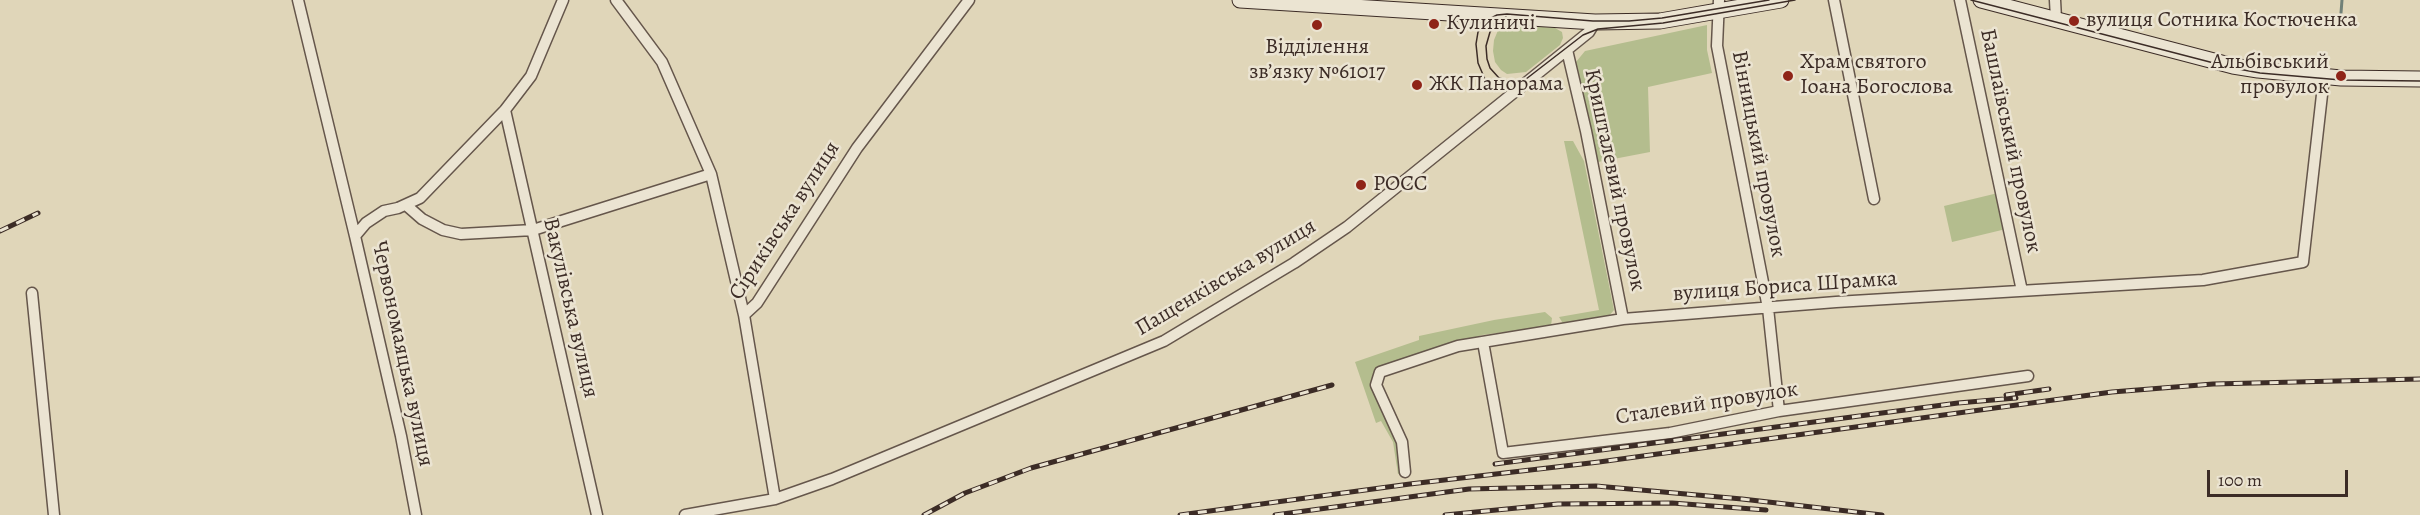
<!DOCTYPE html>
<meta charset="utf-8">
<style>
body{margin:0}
#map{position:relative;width:2420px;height:515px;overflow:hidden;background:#e0d6b9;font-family:Alegreya,serif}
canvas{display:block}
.scale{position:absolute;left:2207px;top:470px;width:141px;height:27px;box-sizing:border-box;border:3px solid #3c2c26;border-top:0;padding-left:8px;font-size:18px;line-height:21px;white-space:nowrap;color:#3c2c26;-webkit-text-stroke:4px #ebe4d2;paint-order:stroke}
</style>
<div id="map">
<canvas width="2420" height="515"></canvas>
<div class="scale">100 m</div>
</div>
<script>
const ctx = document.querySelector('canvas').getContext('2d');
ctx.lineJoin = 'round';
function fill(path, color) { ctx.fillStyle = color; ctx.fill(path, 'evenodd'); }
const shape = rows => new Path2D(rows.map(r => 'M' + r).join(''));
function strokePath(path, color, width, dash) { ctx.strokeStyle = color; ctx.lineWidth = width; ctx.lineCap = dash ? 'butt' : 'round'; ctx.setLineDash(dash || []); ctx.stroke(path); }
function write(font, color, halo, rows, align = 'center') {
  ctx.font = font + ' Alegreya,serif'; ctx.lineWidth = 5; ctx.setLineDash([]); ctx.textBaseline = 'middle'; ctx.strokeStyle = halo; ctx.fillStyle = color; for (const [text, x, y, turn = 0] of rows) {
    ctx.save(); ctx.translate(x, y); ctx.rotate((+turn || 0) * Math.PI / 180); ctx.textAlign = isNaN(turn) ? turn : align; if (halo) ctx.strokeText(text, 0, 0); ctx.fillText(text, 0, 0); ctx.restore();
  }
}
const green = shape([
 [1509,24,1555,28,1562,32,1563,38,1560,45,1526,72,1507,74,1501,70,1495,62,1493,51,1494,40,1499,28],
 [1707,25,1707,50,1712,73,1648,87,1650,152,1598,162,1576,62,1585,51],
 [1564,141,1573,141,1584,161,1614,310,1608,317,1564,325,1559,317,1599,310],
 [1998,193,2006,229,1952,242,1944,206],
 [1545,312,1552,318,1551,326,1482,335,1377,371,1400,443,1403,473,1398,474,1393,442,1381,421,1376,423,1355,362,1419,340,1419,336,1494,320]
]);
const stream = shape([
 [2341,13,2342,0]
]);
const street = shape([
 [298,0,355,236],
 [616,0,662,62,711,174,744,315],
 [1719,0,1717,46,1768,308,1779,411],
 [1834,0,1874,199],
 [1960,0,2022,291],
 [2055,0,2056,19],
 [1567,50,1586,131,1623,319],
 [505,110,597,515],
 [406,205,422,219,443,230,461,234,533,230,711,174],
 [32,293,54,515],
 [1483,342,1503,453,1670,433,1779,411,2028,376],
 [1405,472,1402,442,1376,385,1380,372,1458,346,1623,319,1836,302,2203,280,2303,262,2324,77],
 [775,499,744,315,757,303,857,148,969,0],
 [416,515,401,436,355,236,366,223,384,211,398,208,420,198,505,110,531,76,563,0],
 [685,515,775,499,832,479,1164,341,1294,263,1347,227,1589,32,1595,22]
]);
const secondary = shape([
 [1240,0,1595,22,1660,21,1781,0],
 [1981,0,2233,66,2258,70,2341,78,2420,79]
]);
const tram = shape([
 [1769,0,1662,18,1629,21,1593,21,1507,14,1497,15,1485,21,1478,32,1476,44,1478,63,1487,84,1497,89,1507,89,1517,86,1583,35,1598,29,1663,23,1795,0],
 [1971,0,2233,68,2260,73,2341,80,2420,81],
 [1506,17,1496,23,1490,32,1486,46,1487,59,1490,68,1499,78,1511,81,1521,80]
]);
const rail = shape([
 [0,231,38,213],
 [2006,395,2049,389],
 [1495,464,1958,403,2016,398],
 [924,515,965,493,1031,468,1332,385],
 [1180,515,1410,484,1599,462,2112,392,2213,384,2420,379],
 [1275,515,1469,489,1596,486,1742,499,1882,515],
 [1445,515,1558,504,1672,503,1766,510]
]);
const markers = [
 [2074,21,6,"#8f2418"],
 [1434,24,6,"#8f2418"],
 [1317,25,6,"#8f2418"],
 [1788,76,6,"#8f2418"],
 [2341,76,6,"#8f2418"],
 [1417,85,6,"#8f2418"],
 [1361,185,6,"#8f2418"]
];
const poiNames = [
 ["вулиця Сотника Костюченка",2086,21],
 ["Кулиничі",1446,24],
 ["Відділення",1317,48,"center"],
 ["зв’язку №61017",1317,73,"center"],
 ["Храм святого",1800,63],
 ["Іоана Богослова",1800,88],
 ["Альбівський",2329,63,"right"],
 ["провулок",2329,88,"right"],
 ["ЖК Панорама",1429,85],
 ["РОСС",1373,185]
];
const streetNames = [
 ["Башлаївський провулок",2010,141,78],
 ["Вінницький провулок",1758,154,79],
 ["Кришталевий провулок",1614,180,78],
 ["Сіриківська вулиця",785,221,-57],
 ["Пащенківська вулиця",1226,278,-31],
 ["вулиця Бориса Шрамка",1785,287,-4],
 ["Вакулівська вулиця",570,308,77],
 ["Червономаяцька вулиця",402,354,78],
 ["Сталевий провулок",1707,404,-9]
];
fill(green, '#b4bd8e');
strokePath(stream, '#718178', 3);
strokePath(street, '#65564b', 13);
strokePath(secondary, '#3c2c26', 17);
strokePath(street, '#ebe4d2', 10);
strokePath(secondary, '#ebe4d2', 15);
strokePath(tram, '#3c2c26', 1.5);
strokePath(rail, '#3c2c26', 5);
strokePath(rail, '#ebe4d2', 3, [9]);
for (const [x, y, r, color] of markers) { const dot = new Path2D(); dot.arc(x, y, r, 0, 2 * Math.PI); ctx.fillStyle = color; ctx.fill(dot); strokePath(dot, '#ebe4d2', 2); }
write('22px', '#3c2c26', '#ebe4d2', poiNames, 'left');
write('22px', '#3c2c26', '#ebe4d2', streetNames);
</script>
